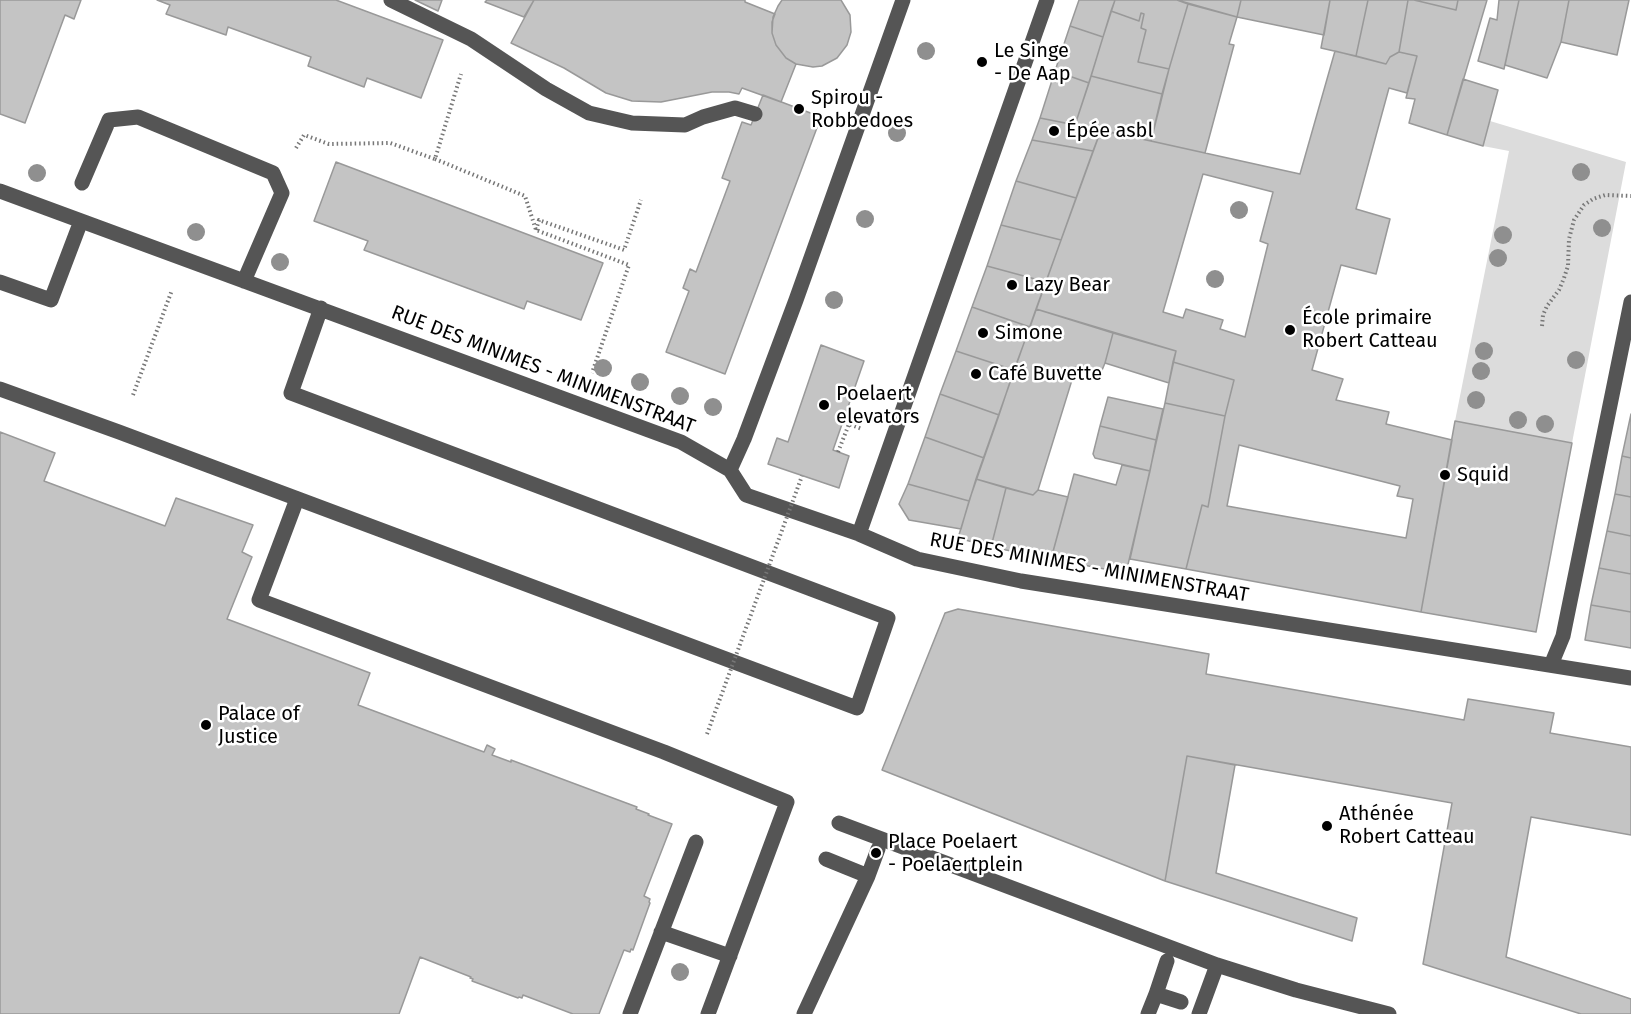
<!DOCTYPE html>
<meta charset="utf-8">
<style>
body{margin:0}
canvas{display:block;background:#fff}
</style>
<canvas width="1631" height="1014"></canvas>
<script>
const ctx = document.querySelector('canvas').getContext('2d');
ctx.lineJoin = 'round';
function fill(path, color) { ctx.fillStyle = color; ctx.fill(path, 'evenodd'); }
const shape = rows => new Path2D(rows.map(r => 'M' + r).join(''));
function strokePath(path, color, width, dash) { ctx.strokeStyle = color; ctx.lineWidth = width; ctx.lineCap = dash ? 'butt' : 'round'; ctx.setLineDash(dash || []); ctx.stroke(path); }
function write(font, color, halo, rows, align = 'center') {
  ctx.font = font + ' "Fira Sans",sans-serif'; ctx.lineWidth = 5; ctx.setLineDash([]); ctx.textBaseline = 'middle'; ctx.strokeStyle = halo; ctx.fillStyle = color; for (const [text, x, y, turn = 0] of rows) {
    ctx.save(); ctx.translate(x, y); ctx.rotate((+turn || 0) * Math.PI / 180); ctx.textAlign = isNaN(turn) ? turn : align; if (halo) ctx.strokeText(text, 0, 0); ctx.fillText(text, 0, 0); ctx.restore();
  }
}
const green = shape([
 [1490,121,1626,162,1572,443,1455,421,1509,151,1483,146]
]);
const building = shape([
 [0,0,81,0,74,19,65,15,25,123,0,114,0,0],
 [157,0,336,0,443,40,421,98,367,78,364,87,308,66,311,57,228,27,226,35,166,14,170,5,157,0],
 [415,0,442,0,438,11,415,0],
 [487,0,534,0,524,17,485,2,487,0],
 [534,0,745,0,745,2,775,14,772,22,772,33,776,45,786,58,796,64,781,102,742,88,739,94,729,92,712,92,661,102,632,101,606,93,564,68,511,43,534,0],
 [782,0,841,0,850,15,851,32,847,45,837,58,822,66,813,67,796,64,786,58,776,45,772,33,773,17,778,6,782,0],
 [1079,0,1115,0,1103,37,1070,26,1079,0],
 [1115,0,1177,0,1188,4,1169,69,1138,62,1146,30,1141,28,1144,14,1141,13,1139,21,1111,11,1115,0],
 [1177,0,1241,0,1237,17,1177,0],
 [1241,0,1330,0,1324,35,1237,17,1241,0],
 [1330,0,1368,0,1356,56,1321,48,1330,0],
 [1368,0,1408,0,1399,52,1390,57,1386,64,1356,56,1368,0],
 [1408,0,1414,0,1456,10,1458,0,1487,0,1447,135,1409,123,1415,99,1406,98,1417,56,1399,52,1408,0],
 [1414,0,1458,0,1456,10,1414,0],
 [1499,0,1519,0,1504,69,1478,61,1490,18,1497,20,1499,0],
 [1519,0,1569,0,1561,42,1547,78,1505,65,1519,0],
 [1569,0,1629,0,1617,55,1561,42,1569,0],
 [1188,4,1237,17,1229,44,1234,45,1205,153,1151,141,1169,69,1188,4],
 [1111,11,1139,21,1141,13,1144,14,1141,28,1146,30,1138,62,1169,69,1162,94,1091,76,1111,11],
 [1070,26,1103,37,1089,83,1055,71,1070,26],
 [1335,51,1386,64,1390,57,1399,52,1417,56,1407,93,1389,88,1356,209,1390,219,1376,274,1341,265,1312,370,1343,379,1336,400,1389,412,1386,424,1452,440,1421,612,1186,569,1202,505,1208,507,1225,416,1234,380,1173,362,1176,351,1036,309,1101,130,1300,174,1335,51],
 [1203,174,1273,192,1260,241,1268,244,1245,337,1220,329,1223,320,1186,309,1183,318,1163,312,1203,174],
 [1239,445,1400,486,1397,496,1413,499,1406,538,1227,506,1239,445],
 [1055,71,1089,83,1075,125,1040,118,1055,71],
 [1091,76,1162,94,1151,141,1075,125,1091,76],
 [1463,79,1498,90,1483,146,1447,135,1463,79],
 [763,95,821,117,725,374,666,352,689,291,683,288,690,269,696,272,730,181,722,178,742,122,751,125,763,95],
 [1040,118,1101,130,1093,151,1032,140,1040,118],
 [1032,140,1093,151,1076,198,1016,181,1032,140],
 [336,162,603,263,581,320,527,301,524,309,364,250,368,241,314,221,336,162],
 [1016,181,1076,198,1061,240,1001,225,1016,181],
 [1001,225,1061,240,1046,282,987,266,1001,225],
 [987,266,1046,282,1030,327,972,307,987,266],
 [972,307,1030,327,1014,370,956,351,972,307],
 [1036,309,1113,333,1105,363,1100,375,1076,367,1038,490,1033,495,976,479,1036,309],
 [1113,333,1176,351,1169,383,1105,363,1113,333],
 [821,345,864,361,833,450,849,456,839,488,768,464,777,438,788,442,821,345],
 [956,351,1014,370,999,415,940,394,956,351],
 [1173,362,1234,380,1225,416,1165,403,1173,362],
 [940,394,999,415,984,458,925,437,940,394],
 [1108,397,1163,409,1156,440,1100,426,1108,397],
 [1165,403,1225,416,1208,507,1202,505,1186,569,1130,559,1165,403],
 [1631,414,1631,458,1622,456,1631,414],
 [1455,421,1572,443,1536,632,1421,612,1455,421],
 [1100,426,1156,440,1150,471,1095,458,1093,454,1100,426],
 [0,432,55,453,44,481,92,499,165,526,176,498,253,525,242,552,252,557,227,619,370,673,358,705,484,752,487,745,495,749,492,755,511,762,511,760,637,807,636,809,649,814,648,815,672,824,644,896,650,899,649,902,650,903,633,950,631,949,630,952,624,950,599,1014,573,1014,523,995,522,998,519,997,518,998,472,981,473,979,470,978,471,977,420,957,399,1014,0,1014,0,432],
 [925,437,984,458,969,501,908,484,925,437],
 [1622,456,1631,458,1631,497,1615,494,1622,456],
 [1122,465,1150,471,1126,573,1051,559,1074,474,1116,485,1122,465],
 [976,479,1006,488,991,547,958,538,976,479],
 [908,484,969,501,961,529,909,520,899,504,908,484],
 [1006,488,1033,495,1038,490,1068,497,1051,559,991,547,1006,488],
 [1615,494,1631,497,1631,536,1607,531,1615,494],
 [1607,531,1631,536,1631,574,1599,568,1607,531],
 [1599,568,1631,574,1631,612,1591,605,1599,568],
 [1591,605,1631,612,1631,648,1585,640,1591,605],
 [958,609,1209,654,1206,674,1464,720,1468,699,1554,713,1550,733,1631,747,1631,835,1531,817,1506,957,1631,999,1631,1014,1581,1014,1423,964,1452,803,1187,756,1165,881,882,770,945,613,958,609],
 [1187,756,1235,765,1216,873,1357,918,1352,941,1165,881,1187,756]
]);
const path = shape([
 [296,148,304,135,329,144,390,143,435,159,461,74],
 [435,159,525,196,536,230,629,265,592,373],
 [536,230,539,220,624,250,641,200],
 [1542,326,1543,315,1547,306,1559,290,1564,278,1568,266,1569,239,1574,220,1584,205,1593,199,1605,195,1631,196],
 [133,395,172,290],
 [838,452,849,424,862,429]
]);
const minor = shape([
 [391,0,471,39,546,89,589,113,632,123,685,125,703,117,735,108,755,114],
 [82,183,109,120,138,117,273,173,282,193,244,281],
 [0,191,681,442,730,470,746,495,859,534,917,559,1021,581,1631,678],
 [0,282,51,300,81,221],
 [0,389,119,432,857,708,888,618,291,393,321,308],
 [730,470,744,439,796,300,903,0],
 [297,499,259,600,664,752,787,802,708,1014],
 [859,534,1047,0],
 [1551,665,1563,636,1631,302],
 [839,823,1217,965,1296,990,1389,1014],
 [826,859,868,876,878,849],
 [661,932,730,956],
 [1167,961,1156,994,1181,1002],
 [630,1014,696,842],
 [804,1014,868,876],
 [1148,1014,1156,994],
 [1199,1014,1217,965]
]);
const pathBridge = shape([
 [707,734,802,476]
]);
const trees = [
 [926,51],
 [897,133],
 [1581,172],
 [37,173],
 [1239,210],
 [865,219],
 [1602,228],
 [196,232],
 [1503,235],
 [1498,258],
 [280,262],
 [1215,279],
 [834,300],
 [1484,351],
 [1576,360],
 [603,368],
 [1481,371],
 [640,382],
 [680,396],
 [1476,400],
 [713,407],
 [1518,420],
 [1545,424],
 [680,972]
];
const markers = [
 [982,62,6,"#000"],
 [799,109,6,"#000"],
 [1054,131,6,"#000"],
 [1012,285,6,"#000"],
 [1290,330,6,"#000"],
 [983,333,6,"#000"],
 [976,374,6,"#000"],
 [824,405,6,"#000"],
 [1445,475,6,"#000"],
 [206,725,6,"#000"],
 [1327,826,6,"#000"],
 [876,853,6,"#000"]
];
const poiNames = [
 ["Le Singe",994,51],
 ["- De Aap",994,74],
 ["Spirou -",811,98],
 ["Robbedoes",811,121],
 ["Épée asbl",1066,131],
 ["Lazy Bear",1024,285],
 ["École primaire",1302,318],
 ["Robert Catteau",1302,341],
 ["Simone",995,333],
 ["Café Buvette",988,374],
 ["Poelaert",836,394],
 ["elevators",836,417],
 ["Squid",1457,475],
 ["Palace of",218,714],
 ["Justice",218,737],
 ["Athénée",1339,814],
 ["Robert Catteau",1339,837],
 ["Place Poelaert",888,842],
 ["- Poelaertplein",888,865]
];
const streetNames = [
 ["RUE DES MINIMES - MINIMENSTRAAT",543,370,21],
 ["RUE DES MINIMES - MINIMENSTRAAT",1089,568,10]
];
fill(green, '#dcdcdc');
fill(building, '#c4c4c4');
strokePath(building, '#999', 1.5);
strokePath(path, '#777', 4, [1.5, 3]);
strokePath(minor, '#555', 15);
strokePath(pathBridge, '#777', 4, [1.5, 3]);
ctx.fillStyle = '#8f8f8f';
for (const [x, y] of trees) { ctx.beginPath(); ctx.arc(x, y, 9, 0, 2 * Math.PI); ctx.fill(); }
for (const [x, y, r, color] of markers) { const dot = new Path2D(); dot.arc(x, y, r, 0, 2 * Math.PI); ctx.fillStyle = color; ctx.fill(dot); strokePath(dot, '#fff', 2); }
write('20px', '#000', '#fff', poiNames, 'left');
write('20px', '#000', '#fff', streetNames);
</script>
